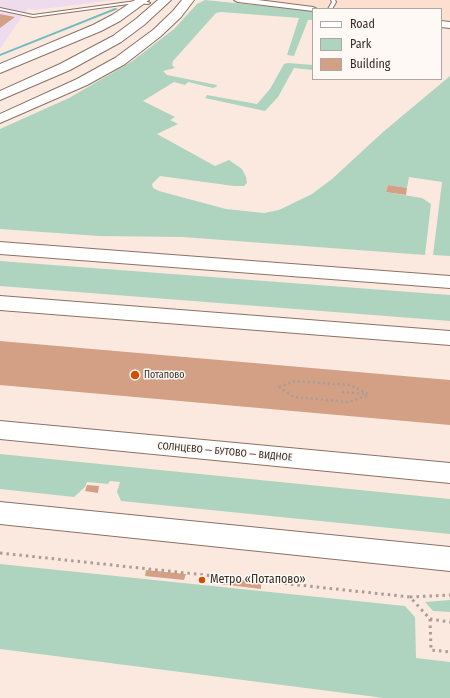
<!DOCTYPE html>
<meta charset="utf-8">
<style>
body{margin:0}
#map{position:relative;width:450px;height:698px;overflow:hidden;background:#fbe9e0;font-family:"Fira Sans Condensed",sans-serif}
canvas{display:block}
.legend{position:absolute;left:312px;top:8px;width:130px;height:72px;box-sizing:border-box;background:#fff9f6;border:1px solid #afa7a3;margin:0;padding:5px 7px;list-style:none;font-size:12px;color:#372c26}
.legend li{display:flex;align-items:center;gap:8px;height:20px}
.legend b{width:20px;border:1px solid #afa7a3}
</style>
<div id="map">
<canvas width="450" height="698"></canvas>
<ul class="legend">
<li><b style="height:5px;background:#fff"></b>Road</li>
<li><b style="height:11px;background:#aed4bf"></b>Park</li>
<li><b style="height:11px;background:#d3a085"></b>Building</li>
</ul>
</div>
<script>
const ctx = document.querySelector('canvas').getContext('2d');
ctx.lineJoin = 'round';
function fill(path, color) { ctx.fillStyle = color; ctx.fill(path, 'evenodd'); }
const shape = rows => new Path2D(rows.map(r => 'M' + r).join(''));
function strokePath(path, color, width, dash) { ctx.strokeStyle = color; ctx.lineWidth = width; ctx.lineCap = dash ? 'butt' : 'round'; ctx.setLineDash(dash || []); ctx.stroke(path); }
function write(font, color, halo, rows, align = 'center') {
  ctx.font = font + ' "Fira Sans Condensed",sans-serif'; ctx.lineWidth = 3; ctx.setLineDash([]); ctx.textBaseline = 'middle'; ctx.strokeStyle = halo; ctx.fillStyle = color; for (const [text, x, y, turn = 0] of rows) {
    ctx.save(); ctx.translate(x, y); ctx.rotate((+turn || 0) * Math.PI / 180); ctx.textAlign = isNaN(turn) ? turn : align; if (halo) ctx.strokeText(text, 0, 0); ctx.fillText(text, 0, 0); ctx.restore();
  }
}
const built = shape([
 [235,0,450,0,450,30,441,29,441,9,313,9,313,13,233,4]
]);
const industrial = shape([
 [0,0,115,0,35,10,28,8,0,49]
]);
const green = shape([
 [205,0,313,11,313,20,308,20,294,56,287,55,299,18,221,12,216,13,173,61,172,65,175,68,163,71,167,75,217,85,216,87,213,88,188,82,185,85,174,82,143,101,175,117,170,120,178,124,157,134,215,166,229,160,242,169,246,177,247,183,244,186,234,186,160,176,152,184,153,188,159,191,226,209,264,213,279,210,312,194,332,179,383,132,450,76,450,256,433,255,442,182,409,177,407,188,388,185,386,192,422,198,431,204,425,255,182,237,99,236,0,229,0,129,69,98,131,62,174,29,197,4],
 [288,63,313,65,313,70,294,68,278,97,265,111,205,98,207,95,257,104,270,89,284,64],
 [0,261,450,295,450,321,0,286],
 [0,454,450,499,450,534,121,501,117,492,120,482,110,481,108,484,87,482,85,487,74,497,0,489],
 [0,564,405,606,415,617,416,658,450,662,450,698,384,698,0,649],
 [450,600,450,612,433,611,425,602]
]);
const stream = shape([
 [115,8,118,9,0,56,0,54,115,8]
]);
const building = shape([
 [0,14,15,17,0,28],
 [388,185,407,188,406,195,386,192],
 [0,341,450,380,450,425,0,385],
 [87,485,99,486,98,493,85,491],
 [146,570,186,574,184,580,145,576],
 [221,578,261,582,261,589,220,584]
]);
const pathFar1 = shape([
 [279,387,294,397,349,402,368,395],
 [279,387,295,381,350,385,368,394],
 [342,392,366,394]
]);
const path = shape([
 [0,553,410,597,430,619,450,622],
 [410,597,450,595],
 [430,619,431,650,450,652]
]);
const service = shape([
 [331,0,335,0,336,2,332,9,328,9,332,2,331,0],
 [136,1,148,2,150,3,148,4,136,3,33,17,0,10,0,8,33,15,136,1]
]);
const minor = shape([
 [234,0,258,0,313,7,317,9,313,9,313,11,238,2,234,0],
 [441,21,450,22,450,28,441,27,441,21]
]);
const secondary = shape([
 [135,0,149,0,120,21,101,31,0,73,0,64,93,25,112,15,135,0],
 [158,0,171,0,144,25,121,42,70,70,0,100,0,91,60,64,113,36,136,19,158,0],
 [182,0,194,0,181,17,161,36,125,64,87,85,0,123,0,114,77,79,115,58,153,30,173,11,182,0],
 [0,242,450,276,450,288,0,254,0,242],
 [0,296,450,331,450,345,0,310,0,296],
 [0,421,450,463,450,483,0,439,0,421],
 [0,502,450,547,450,571,0,524,0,502]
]);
const markers = [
 [135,375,5,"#d24f00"],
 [202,580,4,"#d24f00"]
];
const poiNames = [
 ["Потапово",144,375]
];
const streetNames = [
 ["СОЛНЦЕВО — БУТОВО — ВИДНОЕ",225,452,5]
];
const nearPoinames = [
 ["Метро «Потапово»",210,580]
];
fill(built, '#fddfd0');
fill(industrial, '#eedcee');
fill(green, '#aed4bf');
fill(stream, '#74bbbd');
fill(building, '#d3a085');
strokePath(service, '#8b7164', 2);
strokePath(minor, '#8b7164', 2);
strokePath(secondary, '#8b7164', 2);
strokePath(pathFar1, '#ab9c94', 2.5, [2, 3]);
strokePath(path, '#ab9c94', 3, [2.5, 4]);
fill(service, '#fff');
fill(minor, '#fff');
fill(secondary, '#fff');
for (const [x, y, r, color] of markers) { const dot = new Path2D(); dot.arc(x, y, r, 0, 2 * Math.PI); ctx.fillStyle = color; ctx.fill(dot); strokePath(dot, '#fff9f6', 1.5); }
write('10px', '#372c26', '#fff9f6', poiNames, 'left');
write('10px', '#372c26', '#fff9f6', streetNames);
write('12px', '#372c26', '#fff9f6', nearPoinames, 'left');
</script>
